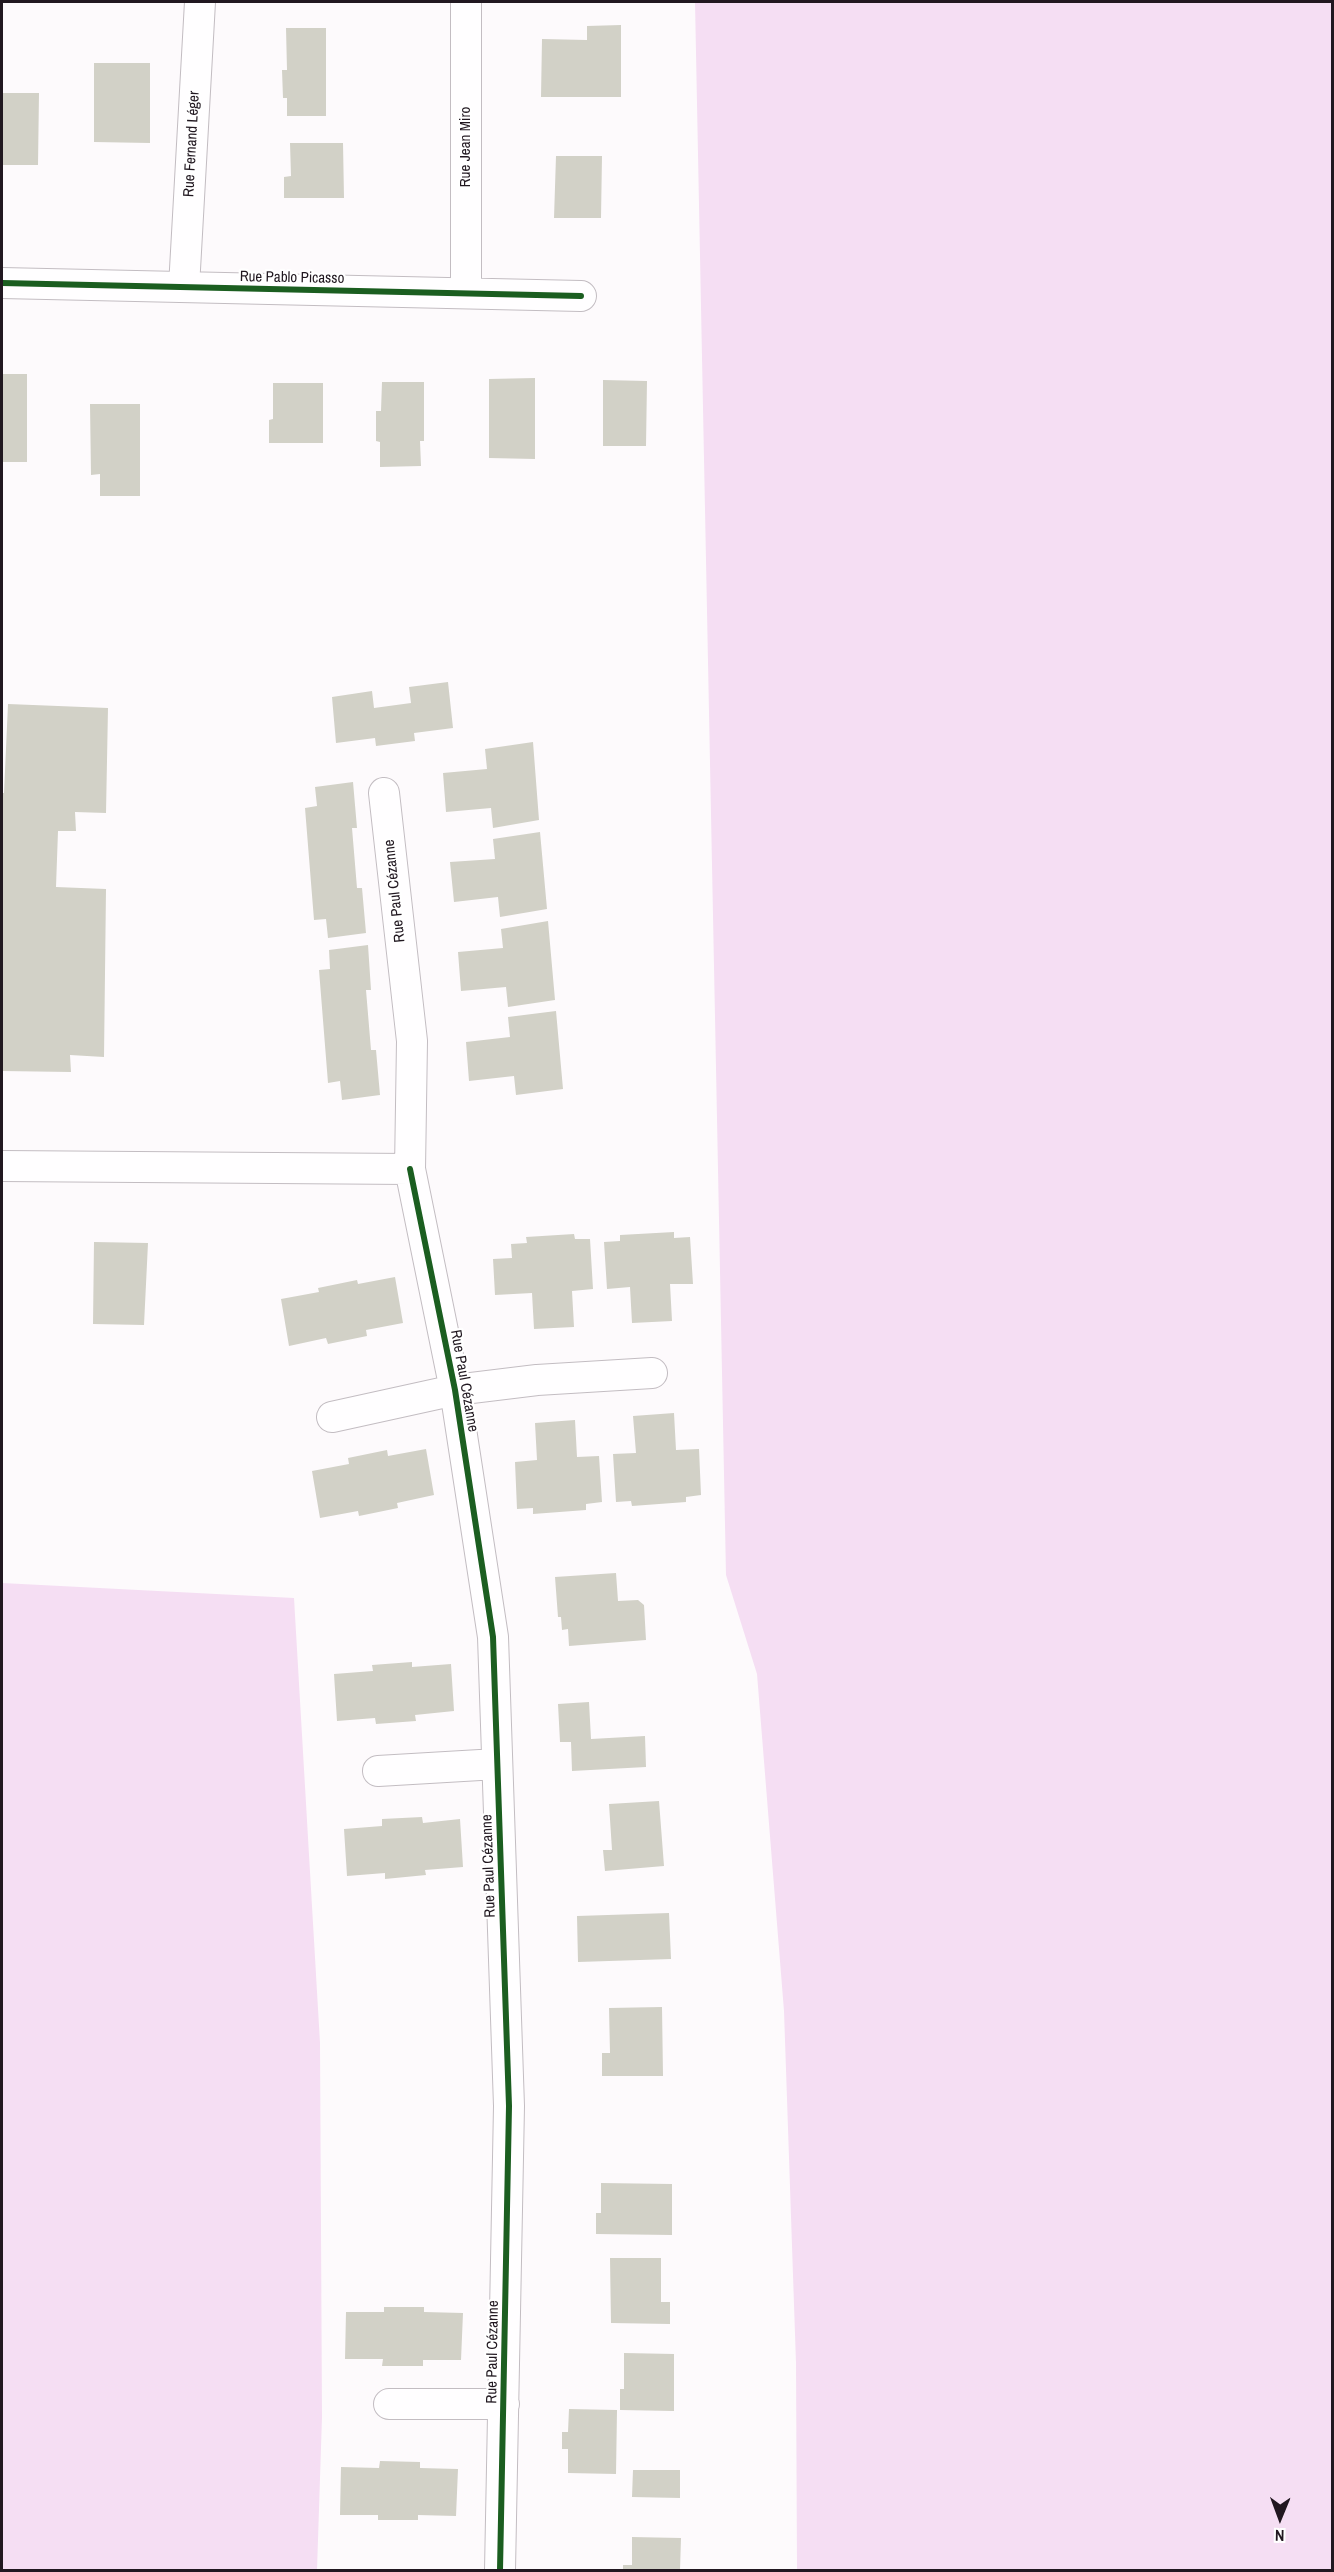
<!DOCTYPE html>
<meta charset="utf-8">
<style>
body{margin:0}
#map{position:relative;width:1334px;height:2572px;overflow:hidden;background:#fdfafc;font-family:"Archivo Narrow",sans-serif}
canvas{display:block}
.frame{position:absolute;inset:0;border:3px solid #211820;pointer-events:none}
.north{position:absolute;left:1250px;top:2488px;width:60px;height:60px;-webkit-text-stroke:4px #fff;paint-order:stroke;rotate:181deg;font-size:16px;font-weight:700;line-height:24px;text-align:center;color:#211820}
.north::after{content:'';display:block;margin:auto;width:21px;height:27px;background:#211820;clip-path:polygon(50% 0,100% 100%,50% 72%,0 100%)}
</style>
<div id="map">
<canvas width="1334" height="2572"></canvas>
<div class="frame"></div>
<div class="north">N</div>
</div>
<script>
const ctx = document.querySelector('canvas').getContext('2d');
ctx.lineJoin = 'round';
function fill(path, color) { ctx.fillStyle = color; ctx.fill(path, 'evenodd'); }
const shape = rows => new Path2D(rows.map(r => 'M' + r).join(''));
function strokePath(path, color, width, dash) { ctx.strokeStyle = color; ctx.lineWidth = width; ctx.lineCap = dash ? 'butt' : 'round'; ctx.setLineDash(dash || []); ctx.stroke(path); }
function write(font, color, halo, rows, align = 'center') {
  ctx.font = font + ' "Archivo Narrow",sans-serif'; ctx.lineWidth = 4.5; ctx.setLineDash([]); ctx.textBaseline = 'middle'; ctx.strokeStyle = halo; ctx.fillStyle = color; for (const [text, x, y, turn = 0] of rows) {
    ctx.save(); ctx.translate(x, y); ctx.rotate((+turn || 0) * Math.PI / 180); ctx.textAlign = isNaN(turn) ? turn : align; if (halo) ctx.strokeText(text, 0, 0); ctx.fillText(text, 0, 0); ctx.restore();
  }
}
const green = shape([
 [695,2,1332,2,1332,2570,797,2570,796,2363,784,2011,757,1674,726,1575],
 [2,1583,294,1598,320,2043,322,2417,317,2570,2,2570]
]);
const building = shape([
 [621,25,621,97,541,97,542,39,587,40,587,26],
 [286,28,326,28,326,116,287,116,287,98,283,98,282,70,287,70],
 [94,63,150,63,150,143,94,142],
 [2,93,39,93,38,165,2,165],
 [290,143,343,143,344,198,284,198,284,177,291,176],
 [556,156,602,156,601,218,554,218],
 [2,374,27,374,27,462,2,462],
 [535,378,535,459,489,458,489,379],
 [603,380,647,381,646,446,603,446],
 [382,382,424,382,424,441,420,441,421,466,380,467,380,442,376,441,376,411,381,411],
 [273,383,323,383,323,443,269,443,269,420,273,419],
 [90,404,140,404,140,496,100,496,100,474,91,475],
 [448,682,453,728,414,733,415,741,376,746,375,738,336,743,332,697,372,691,374,708,411,703,409,687],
 [8,704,108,708,106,813,75,812,76,831,58,831,56,887,106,889,104,1057,70,1055,71,1072,2,1071,2,793,4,793],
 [533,742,539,820,493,828,491,808,446,812,443,773,487,769,485,749],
 [353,782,357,828,352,828,357,888,362,888,366,933,328,938,326,919,314,920,305,808,317,806,315,787],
 [540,832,547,909,500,917,498,897,454,902,450,862,495,859,493,839],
 [548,921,555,1000,508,1007,506,987,461,991,458,952,503,948,501,929],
 [368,945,371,990,366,990,371,1050,376,1050,380,1095,342,1100,340,1081,328,1083,319,970,330,969,329,950],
 [556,1011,563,1089,516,1095,514,1076,469,1081,466,1042,510,1037,508,1017],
 [674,1232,674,1238,690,1237,693,1284,670,1284,672,1321,632,1323,630,1287,607,1289,604,1242,620,1241,620,1235],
 [574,1234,575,1239,590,1239,593,1289,572,1291,574,1327,534,1329,532,1293,495,1295,493,1259,512,1258,511,1244,527,1243,526,1237],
 [94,1242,148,1243,144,1325,93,1324],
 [395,1277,403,1323,366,1330,367,1336,328,1344,326,1338,289,1346,281,1299,319,1292,318,1288,357,1280,358,1284],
 [674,1413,676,1450,699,1449,701,1495,686,1497,686,1502,632,1506,631,1501,616,1502,613,1454,636,1453,633,1416],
 [575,1420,577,1457,599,1456,602,1502,586,1504,586,1510,533,1514,533,1508,517,1509,515,1462,537,1460,535,1423],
 [426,1449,434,1495,397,1503,398,1508,359,1516,358,1511,320,1518,312,1471,349,1464,348,1458,387,1450,388,1456],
 [616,1573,618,1601,638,1600,644,1605,646,1640,569,1646,568,1629,562,1630,561,1617,558,1617,555,1577],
 [412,1662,412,1667,451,1664,454,1711,415,1715,416,1721,376,1724,375,1718,337,1721,334,1674,373,1671,372,1665],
 [589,1702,591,1739,645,1736,646,1767,572,1771,571,1742,560,1742,558,1704],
 [659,1801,664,1866,605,1871,603,1850,612,1850,609,1804],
 [422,1817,423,1823,460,1819,463,1867,425,1870,426,1875,385,1879,385,1873,347,1876,344,1829,382,1826,382,1819],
 [669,1913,671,1959,578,1962,577,1916],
 [662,2007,663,2076,602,2076,602,2053,610,2053,609,2008],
 [601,2183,672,2184,672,2235,596,2234,596,2213,601,2213],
 [610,2258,661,2258,661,2302,670,2302,670,2324,611,2323],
 [384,2307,424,2307,424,2312,463,2313,461,2360,423,2360,423,2366,382,2366,383,2359,345,2359,346,2312,384,2312],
 [624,2353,674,2354,674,2411,620,2410,620,2389,624,2389],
 [569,2409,617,2410,616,2474,568,2473,568,2449,562,2449,562,2432,568,2432],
 [380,2461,420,2462,420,2468,458,2469,456,2516,418,2515,418,2520,378,2520,378,2515,340,2515,341,2467,379,2468],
 [633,2470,680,2470,680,2498,632,2497],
 [632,2537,681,2538,680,2570,623,2570,623,2565,632,2565]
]);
const minor = shape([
 [466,2,466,293],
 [2,283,581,296],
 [184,287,200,2],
 [2,1166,410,1169,412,1041,384,793],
 [410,1169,455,1390,493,1637,509,2106,500,2570],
 [332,1417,455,1390,537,1380,652,1373],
 [378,1771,497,1764],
 [389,2404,504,2404]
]);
const cycleway = shape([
 [2,283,581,296],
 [410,1169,455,1390,493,1637,509,2106,500,2570]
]);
const streetNames = [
 ["Rue Fernand Léger",192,144,-87],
 ["Rue Jean Miro",466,147,-90],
 ["Rue Pablo Picasso",292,278,1],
 ["Rue Paul Cézanne",395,891,-96],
 ["Rue Paul Cézanne",464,1381,80],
 ["Rue Paul Cézanne",489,1866,-92],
 ["Rue Paul Cézanne",493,2352,-89]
];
fill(green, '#f5def3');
fill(building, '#d2d1c7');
strokePath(minor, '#c3bdc2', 32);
strokePath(minor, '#fffeff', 30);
strokePath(cycleway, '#1b5e20', 6);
write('15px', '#211820', '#fff', streetNames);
</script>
